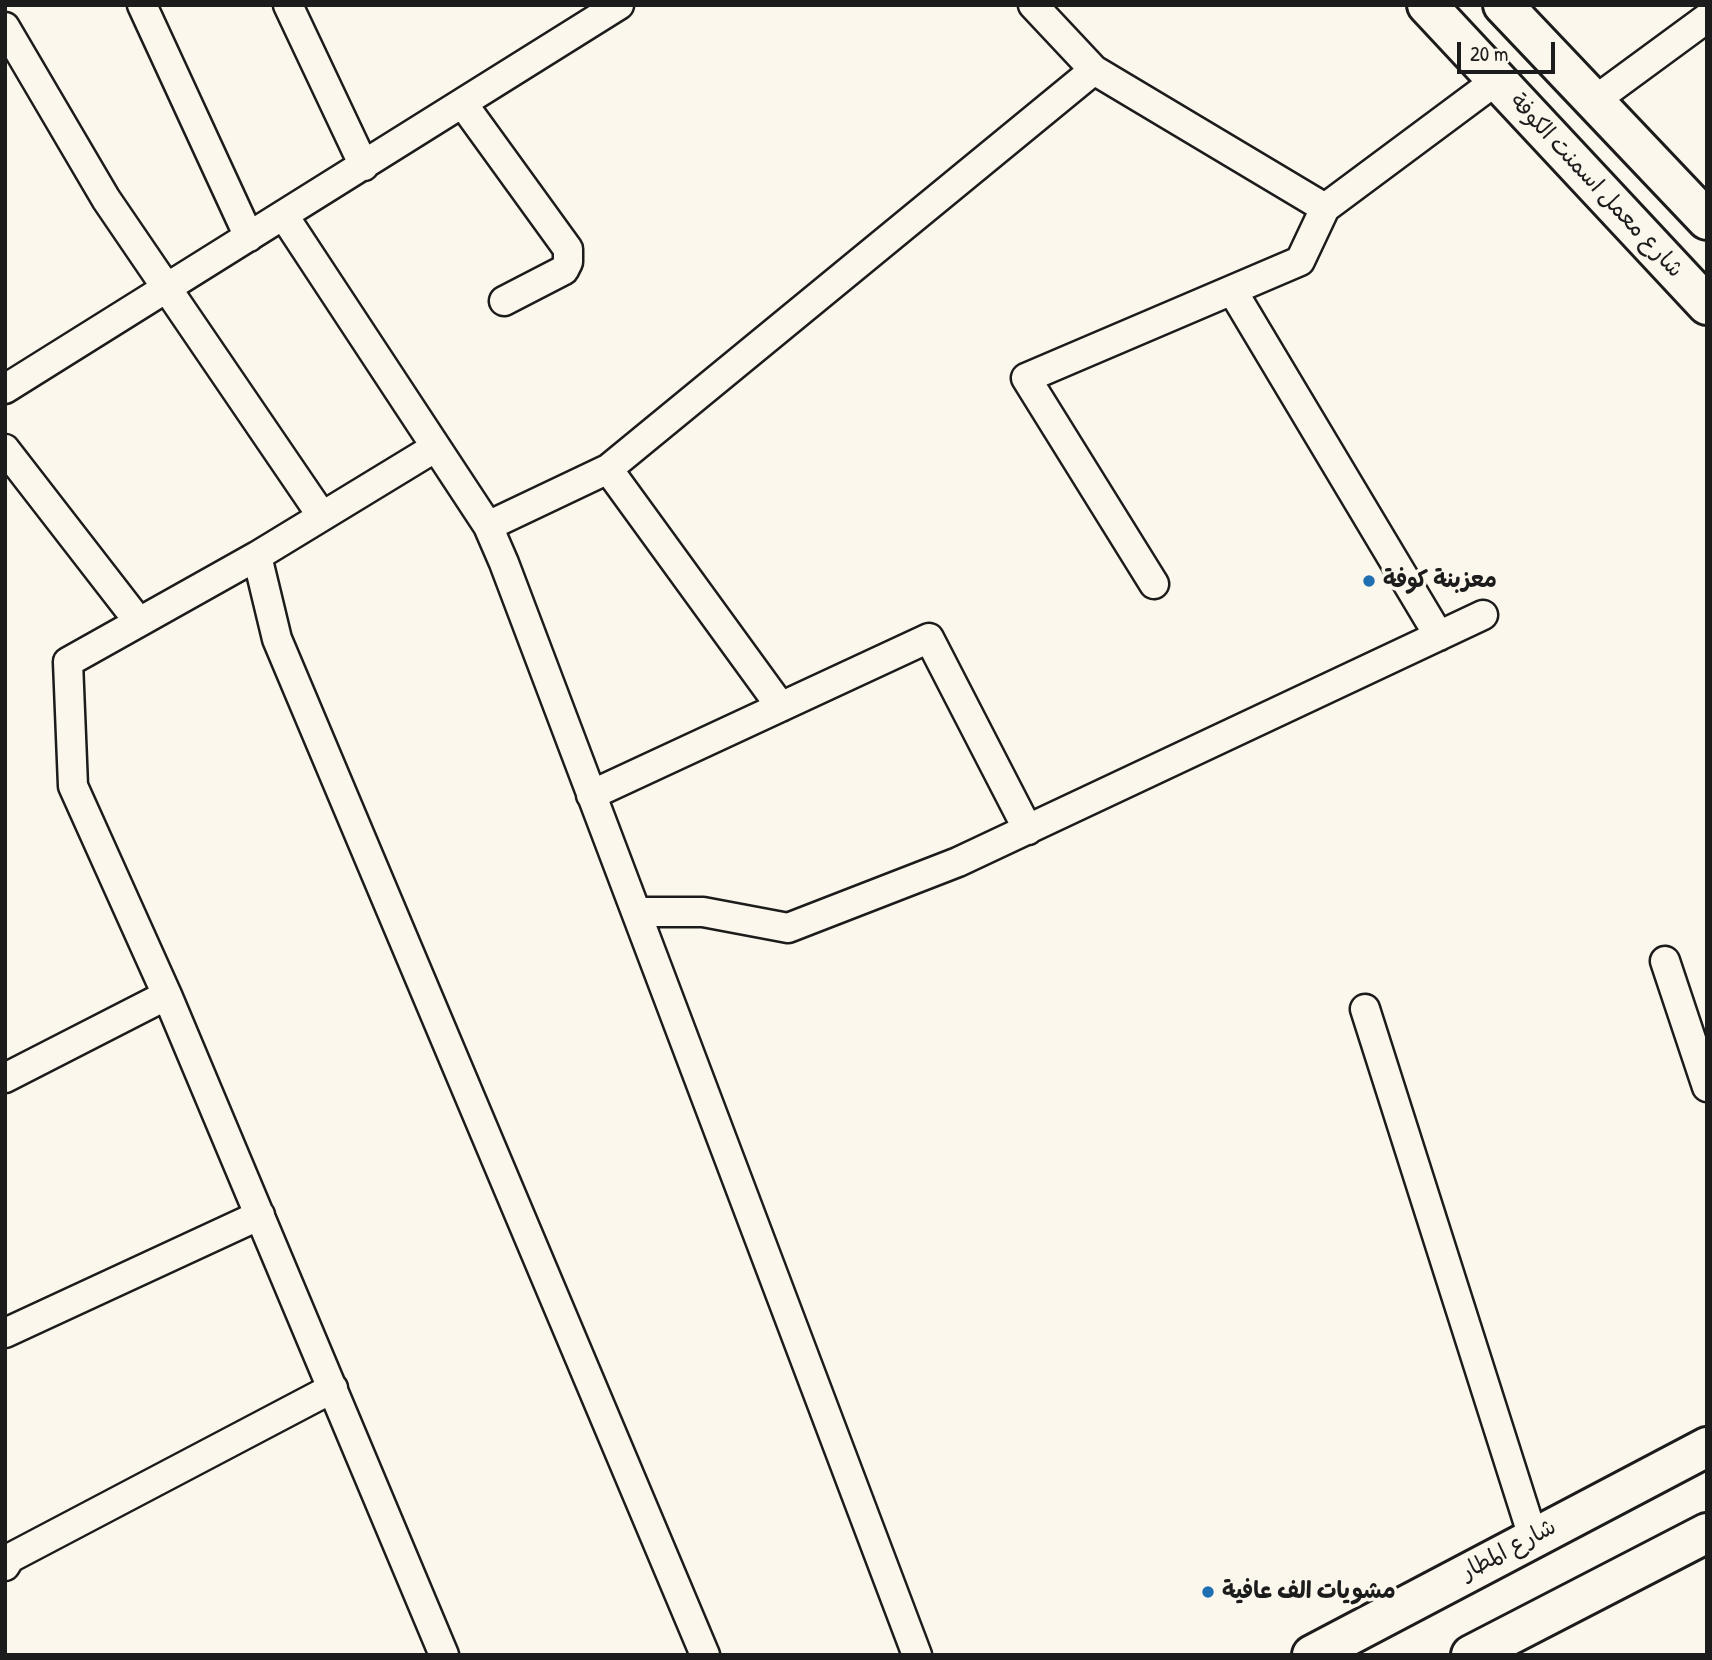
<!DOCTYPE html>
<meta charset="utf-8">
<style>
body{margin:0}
#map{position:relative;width:1712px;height:1660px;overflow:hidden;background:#fbf7ec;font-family:"Patrick Hand",sans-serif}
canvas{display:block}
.frame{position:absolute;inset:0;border:7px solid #1c1c1c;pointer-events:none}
.scale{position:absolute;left:1457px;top:42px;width:98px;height:32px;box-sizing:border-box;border:4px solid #1c1c1c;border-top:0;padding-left:9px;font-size:21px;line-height:24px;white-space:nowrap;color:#1c1c1c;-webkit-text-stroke:5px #fbf7ec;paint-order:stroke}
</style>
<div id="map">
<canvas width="1712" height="1660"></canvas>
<div class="frame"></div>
<div class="scale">20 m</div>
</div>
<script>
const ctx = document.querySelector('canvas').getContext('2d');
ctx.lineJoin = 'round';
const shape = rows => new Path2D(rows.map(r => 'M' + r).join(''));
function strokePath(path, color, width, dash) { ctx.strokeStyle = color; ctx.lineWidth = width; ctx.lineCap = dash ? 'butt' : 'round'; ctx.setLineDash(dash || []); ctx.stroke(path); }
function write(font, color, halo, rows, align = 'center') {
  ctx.font = font + ' "Patrick Hand","Playpen Sans Arabic",sans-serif'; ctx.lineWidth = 7; ctx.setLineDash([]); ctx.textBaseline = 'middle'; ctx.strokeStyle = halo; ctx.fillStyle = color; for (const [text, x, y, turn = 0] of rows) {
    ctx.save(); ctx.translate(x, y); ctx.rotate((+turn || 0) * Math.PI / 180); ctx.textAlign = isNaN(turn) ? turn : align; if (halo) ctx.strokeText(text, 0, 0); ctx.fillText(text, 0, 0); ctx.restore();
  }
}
const street = shape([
 [142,5,249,237],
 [288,5,364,166],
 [1033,5,1094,70],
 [5,27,106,199,322,516],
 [1594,101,1707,18],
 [463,104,568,249,568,262,564,270,504,301],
 [284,216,488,526],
 [1232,290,1439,636],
 [5,389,619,5],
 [5,449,139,622],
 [608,469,781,707],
 [257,556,436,447],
 [1154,584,1026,378,1300,261,1325,208],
 [591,795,929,638,1028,830],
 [636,912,703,912,788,928,958,862,1483,615],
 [1665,961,1707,1087],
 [1365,1009,1533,1537],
 [5,1078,167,995],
 [5,1333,260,1215],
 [5,1566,10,1558,333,1388],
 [444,1655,167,995,73,786,68,662,257,556,277,639,705,1655],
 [917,1655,504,563,488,526,608,469,1094,70,1325,208,1497,80]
]);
const primary = shape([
 [1427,5,1707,305],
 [1503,5,1707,220],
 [1312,1655,1707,1447],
 [1471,1655,1707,1533]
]);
const markers = [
 [1369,581,7,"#1f6fb2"],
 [1208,1592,7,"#1f6fb2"]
];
const streetNames = [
 ["شارع معمل اسمنت الكوفة",1596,186,47],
 ["شارع المطار",1509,1550,-28]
];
const poiNames = [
 ["معزبنة كوفة",1383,581],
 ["مشويات الف عافية",1222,1592]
];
strokePath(street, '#1c1c1c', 33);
strokePath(primary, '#1c1c1c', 44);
strokePath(street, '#fbf7ec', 28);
strokePath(primary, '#fbf7ec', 38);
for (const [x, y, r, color] of markers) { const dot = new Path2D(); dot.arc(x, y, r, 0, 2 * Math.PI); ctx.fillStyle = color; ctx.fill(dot); strokePath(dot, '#fbf7ec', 2.5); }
write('23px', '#1c1c1c', '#fbf7ec', streetNames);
write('bold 23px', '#1c1c1c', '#fbf7ec', poiNames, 'left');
</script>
